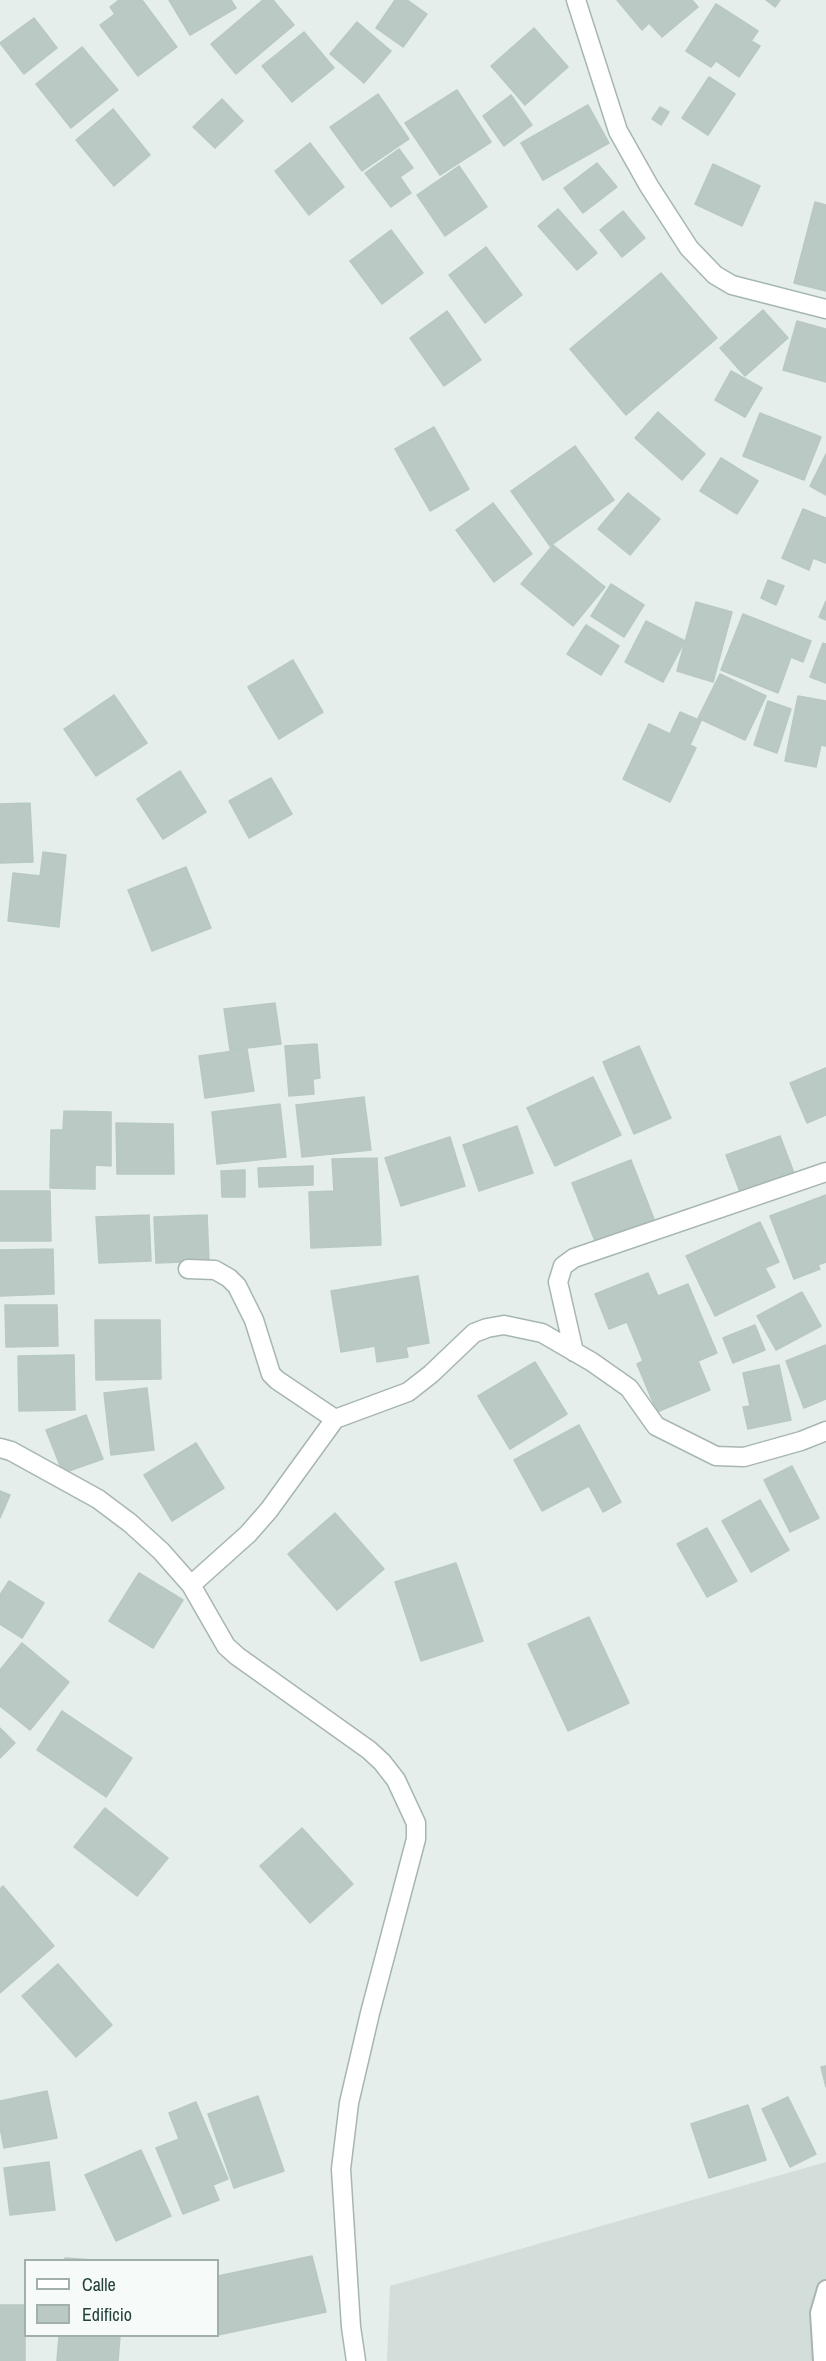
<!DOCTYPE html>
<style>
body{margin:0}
#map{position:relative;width:826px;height:2361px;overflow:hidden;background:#e5eeeb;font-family:"Archivo Narrow",sans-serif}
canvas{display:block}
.legend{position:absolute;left:24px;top:2259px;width:195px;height:78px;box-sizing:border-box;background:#f6faf8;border:2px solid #a2b0ac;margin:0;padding:8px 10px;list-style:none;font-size:18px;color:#24403a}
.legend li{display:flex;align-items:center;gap:12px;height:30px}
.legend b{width:30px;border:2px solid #a2b0ac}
</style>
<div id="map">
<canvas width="826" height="2361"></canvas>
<ul class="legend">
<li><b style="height:8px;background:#fff"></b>Calle</li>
<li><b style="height:16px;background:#bac9c4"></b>Edificio</li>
</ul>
</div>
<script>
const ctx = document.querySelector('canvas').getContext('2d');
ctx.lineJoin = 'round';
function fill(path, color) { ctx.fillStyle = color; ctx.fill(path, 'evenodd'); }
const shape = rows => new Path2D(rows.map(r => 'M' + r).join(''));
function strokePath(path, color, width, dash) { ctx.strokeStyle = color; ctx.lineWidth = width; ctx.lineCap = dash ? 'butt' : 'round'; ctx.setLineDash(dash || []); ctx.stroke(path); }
const built = shape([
 [826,2162,826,2361,387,2361,390,2286]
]);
const building = shape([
 [119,0,142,0,177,47,138,76,100,25,115,14,110,7,119,0],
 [169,0,231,0,236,8,190,35,169,0],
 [263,0,273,0,294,25,236,74,211,44,263,0],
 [395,0,407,0,427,14,403,47,376,28,395,0],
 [617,0,692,0,698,7,662,37,649,23,642,30,617,0],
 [766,0,780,0,775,7,766,0],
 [716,4,758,31,751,41,760,46,739,77,716,61,711,67,686,51,716,4],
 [34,18,57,48,24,74,0,43,34,18],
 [357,22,391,51,364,83,330,54,357,22],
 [534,28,568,67,525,105,491,66,534,28],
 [304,32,334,68,292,102,262,66,304,32],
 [82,47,118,90,71,128,36,84,82,47],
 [709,77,735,94,708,135,682,118,709,77],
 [457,90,491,142,440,175,405,123,457,90],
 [378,94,409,139,362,171,330,127,378,94],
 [511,95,532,125,504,146,483,116,511,95],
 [222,99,243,121,215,148,193,127,222,99],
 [588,105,609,143,543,180,521,143,588,105],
 [660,107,669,112,661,125,652,119,660,107],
 [113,109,150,155,114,186,76,140,113,109],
 [310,143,344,187,309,215,275,171,310,143],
 [399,149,413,168,400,177,411,193,391,207,365,173,399,149],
 [597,163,617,187,583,213,564,188,597,163],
 [713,164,760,186,742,226,695,204,713,164],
 [459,166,487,207,445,236,417,195,459,166],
 [815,202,826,205,826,291,794,283,815,202],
 [558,209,597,253,577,270,538,226,558,209],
 [623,211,645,238,622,257,600,230,623,211],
 [391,230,423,273,382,304,350,261,391,230],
 [486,247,522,295,485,323,449,275,486,247],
 [661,273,717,338,626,415,570,349,661,273],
 [763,310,788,338,745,376,720,348,763,310],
 [447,311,481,360,444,386,410,338,447,311],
 [797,321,826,329,826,382,783,370,797,321],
 [731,371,762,388,745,417,715,400,731,371],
 [658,412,705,454,682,480,635,438,658,412],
 [760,413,821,437,804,480,743,456,760,413],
 [434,427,469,489,430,511,395,449,434,427],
 [575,446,614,500,550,546,511,491,575,446],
 [826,454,826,495,810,486,826,454],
 [721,458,758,481,737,514,700,491,721,458],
 [628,493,660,519,630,555,598,529,628,493],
 [493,503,532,554,494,582,456,530,493,503],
 [803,509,826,518,826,563,813,558,809,570,782,558,803,509],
 [553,545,605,587,573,626,521,584,553,545],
 [768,580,784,586,776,605,761,598,768,580],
 [611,584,644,605,624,637,591,616,611,584],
 [826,601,826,620,819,617,826,601],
 [696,602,732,612,713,682,677,671,696,602],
 [743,614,811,641,803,662,791,657,778,693,721,670,743,614],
 [646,621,685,641,663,682,625,662,646,621],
 [586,625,619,646,601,675,567,654,586,625],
 [823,643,826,644,826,683,810,677,823,643],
 [293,660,323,712,279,739,248,687,293,660],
 [720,674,766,696,745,740,698,718,720,674],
 [114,695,147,743,96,776,64,729,114,695],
 [798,696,826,701,826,746,821,745,816,767,785,761,798,696],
 [768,701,791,709,777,753,754,745,768,701],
 [680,712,701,721,690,745,696,748,670,802,623,779,649,724,670,734,680,712],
 [180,771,206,812,163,839,137,799,180,771],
 [271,778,292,814,249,838,229,801,271,778],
 [30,803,33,862,0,863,0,804,30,803],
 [43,852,66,855,59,927,8,921,13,873,40,876,43,852],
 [186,867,211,928,152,951,128,890,186,867],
 [275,1003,281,1044,230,1050,224,1009,275,1003],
 [317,1044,320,1078,313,1079,314,1094,289,1096,285,1046,317,1044],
 [639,1046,671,1118,634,1134,603,1062,639,1046],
 [247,1049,254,1091,205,1098,199,1056,247,1049],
 [826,1068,826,1115,807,1123,790,1083,826,1068],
 [593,1077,621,1135,555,1166,527,1108,593,1077],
 [364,1097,371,1150,302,1157,296,1105,364,1097],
 [280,1104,286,1157,217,1164,212,1112,280,1104],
 [64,1111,111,1112,111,1166,95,1165,95,1189,50,1188,51,1130,63,1130,64,1111],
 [116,1123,173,1124,174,1174,117,1174,116,1123],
 [517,1126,533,1173,479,1191,463,1145,517,1126],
 [780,1136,794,1173,740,1192,726,1155,780,1136],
 [450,1137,465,1186,401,1206,385,1158,450,1137],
 [377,1158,381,1245,311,1248,309,1192,334,1191,332,1159,377,1158],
 [631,1160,654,1219,595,1241,572,1183,631,1160],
 [313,1166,313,1185,259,1187,258,1168,313,1166],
 [245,1170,245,1197,222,1197,221,1171,245,1170],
 [0,1191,50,1191,51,1241,0,1241,0,1191],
 [826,1195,826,1262,818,1265,820,1269,794,1279,770,1216,826,1195],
 [149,1215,151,1261,99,1263,96,1217,149,1215],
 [207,1215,209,1261,156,1263,154,1217,207,1215],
 [760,1222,779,1262,765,1268,775,1287,715,1316,686,1256,760,1222],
 [53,1249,54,1294,0,1296,0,1250,53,1249],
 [648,1273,658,1296,688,1284,717,1353,698,1361,710,1390,657,1412,637,1364,643,1361,627,1322,609,1329,595,1294,648,1273],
 [418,1276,429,1343,406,1347,408,1357,377,1362,375,1346,341,1352,331,1291,418,1276],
 [802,1292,821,1326,776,1350,757,1316,802,1292],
 [5,1305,57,1305,58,1346,6,1347,5,1305],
 [95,1320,160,1320,161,1379,96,1380,95,1320],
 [755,1325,765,1350,733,1363,723,1338,755,1325],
 [826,1345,826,1399,804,1408,786,1361,826,1345],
 [74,1355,75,1410,19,1411,18,1356,74,1355],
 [535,1362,567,1414,510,1449,478,1396,535,1362],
 [779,1365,791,1420,748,1429,743,1407,750,1406,743,1373,779,1365],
 [147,1388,154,1450,111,1455,104,1393,147,1388],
 [86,1415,103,1459,63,1473,46,1430,86,1415],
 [579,1425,621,1502,603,1512,589,1486,542,1511,514,1460,579,1425],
 [196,1443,224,1488,172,1521,144,1475,196,1443],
 [792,1466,819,1518,790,1532,764,1480,792,1466],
 [0,1491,10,1495,0,1518,0,1491],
 [760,1500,789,1550,751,1572,722,1521,760,1500],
 [335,1513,384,1569,337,1610,288,1554,335,1513],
 [707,1528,737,1581,707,1597,677,1544,707,1528],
 [456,1563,483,1641,421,1661,395,1582,456,1563],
 [139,1573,183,1600,153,1648,109,1621,139,1573],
 [9,1581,44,1603,22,1638,0,1624,0,1595,9,1581],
 [589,1617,629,1703,568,1731,528,1644,589,1617],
 [22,1643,69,1682,30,1730,0,1706,0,1670,22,1643],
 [62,1711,132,1758,106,1797,37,1750,62,1711],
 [0,1728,15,1743,0,1758,0,1728],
 [105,1808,168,1858,137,1896,74,1847,105,1808],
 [302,1828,353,1884,310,1923,260,1866,302,1828],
 [3,1886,54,1946,0,1993,0,1889,3,1886],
 [58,1964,112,2025,76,2057,22,1996,58,1964],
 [826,2066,826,2087,821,2067,826,2066],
 [47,2091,57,2138,4,2148,0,2127,0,2101,47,2091],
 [258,2096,284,2171,234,2188,208,2114,258,2096],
 [788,2097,816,2154,790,2167,762,2109,788,2097],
 [196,2102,228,2179,213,2185,219,2200,183,2214,156,2148,179,2139,169,2113,196,2102],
 [748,2105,766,2160,709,2178,691,2124,748,2105],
 [141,2150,171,2216,116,2241,85,2175,141,2150],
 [49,2162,55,2210,10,2215,4,2168,49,2162],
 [312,2256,326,2312,218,2335,218,2276,312,2256],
 [65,2258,93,2260,65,2260,65,2258],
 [0,2305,25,2305,25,2361,0,2361,0,2305],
 [59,2336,120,2336,118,2361,57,2361,59,2336]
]);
const service = shape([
 [822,2361,819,2313,826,2289]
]);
const minor = shape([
 [576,0,618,131,649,186,689,248,715,275,732,285,826,309],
 [188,1269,215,1270,229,1278,237,1286,254,1320,271,1374,277,1380,335,1419],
 [574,1352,558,1282,563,1266,574,1258,826,1172],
 [0,1448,11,1451,98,1499,130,1523,161,1551,191,1585,226,1646,237,1656,369,1750,382,1762,396,1780,416,1823,416,1839,370,2013,349,2103,341,2169,351,2327,356,2361],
 [191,1585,248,1534,269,1510,335,1419,408,1392,431,1374,474,1333,487,1328,504,1325,542,1333,592,1362,629,1388,656,1426,716,1456,744,1457,801,1441,826,1431]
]);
fill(built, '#d3deda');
fill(building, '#bac9c4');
strokePath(building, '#b8c8c2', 1.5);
strokePath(service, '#a7b6b2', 20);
strokePath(minor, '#a7b6b2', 21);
strokePath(service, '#fff', 16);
strokePath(minor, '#fff', 18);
</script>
